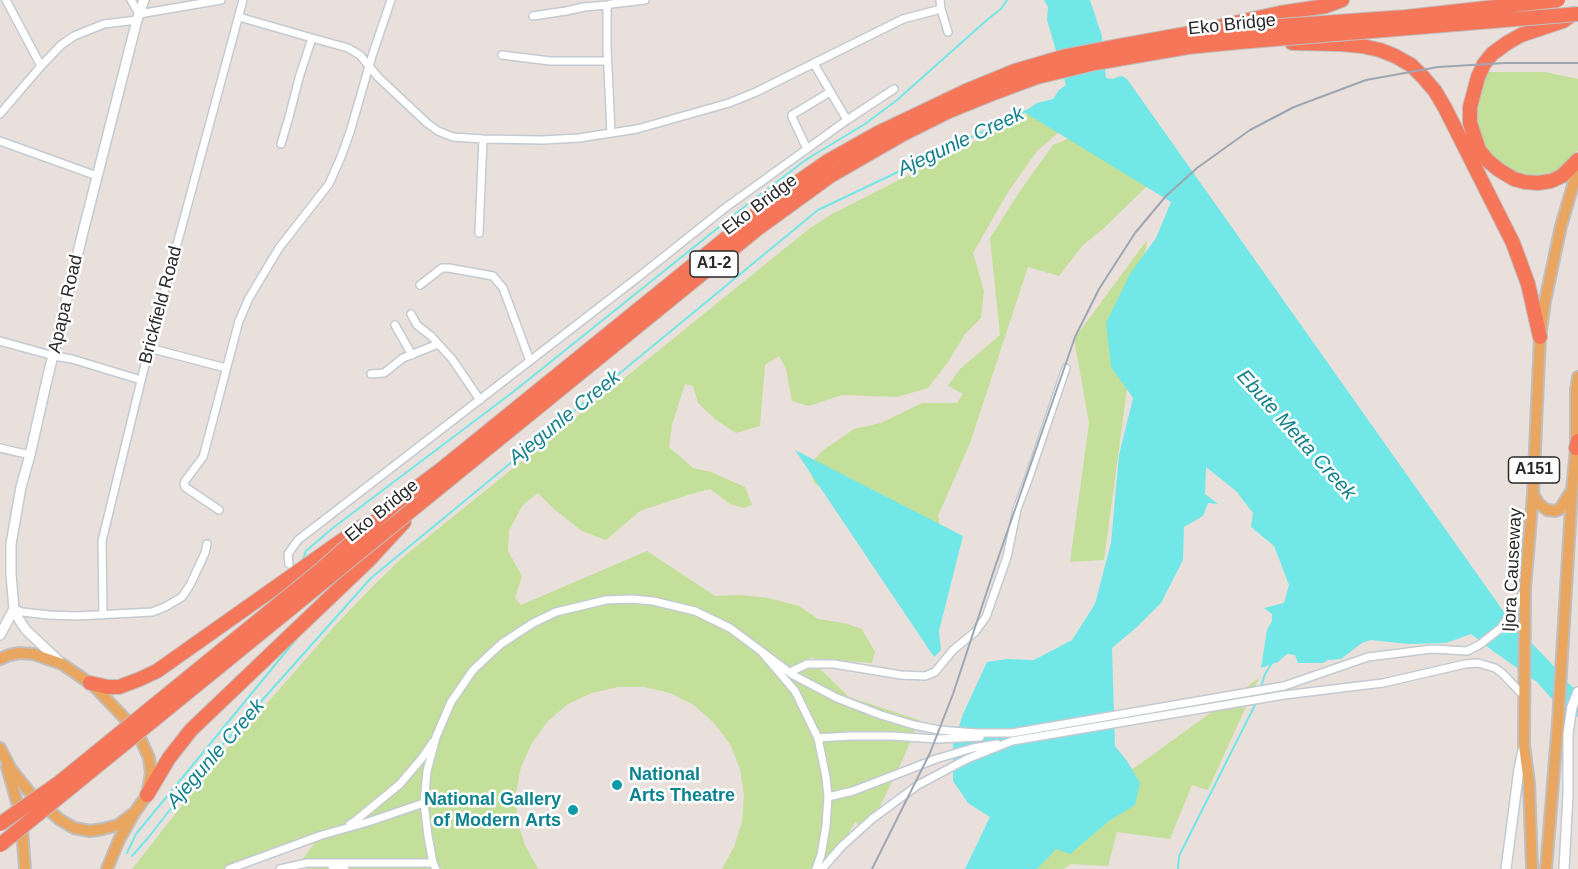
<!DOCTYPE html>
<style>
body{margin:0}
canvas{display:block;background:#eae0db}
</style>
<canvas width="1578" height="869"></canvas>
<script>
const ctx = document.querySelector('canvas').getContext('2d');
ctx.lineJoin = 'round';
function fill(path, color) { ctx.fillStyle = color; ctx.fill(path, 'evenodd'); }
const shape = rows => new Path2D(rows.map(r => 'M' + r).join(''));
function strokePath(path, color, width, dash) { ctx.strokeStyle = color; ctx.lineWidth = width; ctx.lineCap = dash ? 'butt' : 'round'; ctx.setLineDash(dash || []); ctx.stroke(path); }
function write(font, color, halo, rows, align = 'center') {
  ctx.font = font + ' Helvetica,sans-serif'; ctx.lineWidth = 5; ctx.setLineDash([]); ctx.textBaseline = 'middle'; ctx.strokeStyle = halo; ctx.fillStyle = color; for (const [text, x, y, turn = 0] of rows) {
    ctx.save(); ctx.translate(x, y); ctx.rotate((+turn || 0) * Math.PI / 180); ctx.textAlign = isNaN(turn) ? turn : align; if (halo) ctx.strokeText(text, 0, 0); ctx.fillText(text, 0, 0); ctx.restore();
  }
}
const green = shape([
 [1488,72,1545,72,1578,79,1578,150,1568,163,1554,173,1538,176,1515,172,1505,168,1492,157,1481,142,1476,116,1481,88],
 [1029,114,1065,127,1037,151,1008,192,973,253,984,291,981,318,965,334,948,362,928,388,897,397,842,395,809,406,792,401,786,369,779,356,765,365,760,426,736,433,715,419,698,403,693,386,685,384,672,425,669,447,693,468,711,472,745,487,752,505,743,508,730,504,710,489,688,495,640,511,606,540,582,531,555,510,538,493,522,506,509,531,508,551,522,576,515,598,521,605,647,551,715,596,740,595,768,598,799,606,818,619,844,623,862,629,875,652,872,663,809,658,849,697,919,720,903,759,869,829,855,822,829,869,722,869,734,847,742,822,744,795,740,769,730,744,714,723,694,705,670,693,645,687,618,687,592,693,568,704,548,721,532,743,521,767,516,793,517,820,525,845,538,869,307,869,302,860,322,833,224,869,132,869,219,758,333,628,371,588,402,558,810,228,832,214],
 [1070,138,1150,183,1103,229,1083,245,1059,276,1028,267,970,443,938,516,941,536,815,484,808,467,822,451,854,429,881,423,922,403,957,403,963,394,948,386,960,369,1000,335,990,238,1022,188,1053,145],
 [1147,240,1104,560,1070,562,1089,423,1074,339],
 [1259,678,1208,790,1192,785,1170,839,1117,832,1108,866,1071,864,1063,869,994,869]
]);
const water = shape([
 [1044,0,1090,0,1102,36,1106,78,1114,79,1117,77,1122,76,1127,79,1511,622,1550,662,1568,683,1578,691,1578,717,1565,710,1551,698,1537,682,1493,651,1471,634,1446,643,1408,644,1371,640,1362,643,1341,659,1328,660,1323,663,1298,663,1295,655,1287,654,1278,662,1261,668,1267,630,1272,621,1272,614,1264,608,1284,603,1289,585,1274,546,1251,527,1253,513,1236,491,1206,467,1205,494,1218,504,1208,503,1203,516,1184,527,1183,560,1161,603,1137,627,1112,648,1115,746,1127,761,1140,783,1135,805,1109,821,1070,854,1056,849,1037,869,965,869,990,817,968,803,953,781,953,745,963,714,987,662,1007,659,1034,660,1072,640,1095,604,1111,543,1119,455,1133,398,1111,367,1106,323,1130,274,1156,238,1171,202,1024,112,1037,103,1053,99,1059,90,1066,85,1047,20,1048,7],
 [795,450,963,536,939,631,941,650,934,657]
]);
const stream = shape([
 [302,562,306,551,334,527,513,392,749,203,807,159,865,124,897,100,988,19,1001,9,1007,0],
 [1261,687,1265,674,1272,663],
 [127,853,136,834,298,637],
 [132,856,148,838,208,761,371,578,818,210,1026,111],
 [1178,869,1179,856,1257,701]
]);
const minor = shape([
 [6,0,41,66],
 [131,0,139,14,221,0],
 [940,0,941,9,948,32],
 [533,16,566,11,584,7,608,5],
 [239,17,312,38,348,48,353,51,360,55,378,77,427,123,438,131,453,137,483,139,543,140,579,138,637,129,729,103,756,92,903,19,941,9],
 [502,55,550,61,607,61],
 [0,114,41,66,61,45,74,36,104,24,137,20],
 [847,120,894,89],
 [611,133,607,47,607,9,608,5,611,4,645,0],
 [0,141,97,176],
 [281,144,289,117,299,78,312,38],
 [807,149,792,117,792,115,830,92],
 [479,233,483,139],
 [420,285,442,268,449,268,493,276,503,288,530,361],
 [411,314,417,325,431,336,452,359,480,400],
 [395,325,412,355],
 [0,341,54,356,72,359,141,380],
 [149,348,226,368],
 [371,374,384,373,403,358,438,344],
 [0,448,30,455],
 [219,510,185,487,184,484,185,481,203,457,205,450,239,321,249,298,279,248,329,184,341,157,350,132,372,56,391,0],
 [289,564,288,554,298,540,641,275,725,208,847,120,814,64],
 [14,609,22,612,49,615,77,616,152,612,165,607,182,597,190,585,205,553,207,544],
 [103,615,102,541,149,348,243,0],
 [761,651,793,675,837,698,881,715,914,725,939,730,976,733,1012,733,1284,686,1368,657,1432,649,1467,651,1479,645,1501,628,1515,607,1524,591],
 [790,672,807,664,834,664,901,675,925,676,935,672,953,650,975,632,986,617,999,580,1007,557,1017,509,1028,480,1066,368],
 [818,738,849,736,891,736,937,739,980,737],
 [828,797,853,791,936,759,973,748,997,744],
 [350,824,355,821,400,784,422,758,433,742],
 [332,866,345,869],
 [229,869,322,835,368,822,424,803],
 [280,869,307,863,433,863],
 [436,869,433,863,428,836,424,803,427,771,436,737,451,702,473,670,501,644,533,623,556,612,606,600,632,599,653,601,695,611,730,628,761,651,795,691,818,738,826,777,828,797,826,826,821,855,816,869],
 [822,869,841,847,872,819,918,785,967,759,1012,741,1284,695,1383,683,1465,664,1478,663,1495,668,1502,673,1525,697]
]);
const tertiary = shape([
 [14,612,26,630,61,663],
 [0,635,14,609,11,574,11,544,21,487,30,455,46,384,83,232,137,20,144,0],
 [1506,869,1519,769,1523,750],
 [1564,869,1568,794,1568,733,1572,707,1578,692]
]);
const primary = shape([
 [1533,494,1539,504,1547,510,1555,511,1560,509,1570,493],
 [0,659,9,655,20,653,33,654,62,664,94,686,130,724,141,740,149,758,151,773,147,795,135,812,118,825,103,829,90,831,74,828,59,819,31,794,11,769,0,748],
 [7,767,21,816,25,869],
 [107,869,119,840,133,815],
 [1532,869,1529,783,1524,745,1525,589,1533,494,1540,337,1545,301,1561,226,1578,168],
 [1546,869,1558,722,1572,490,1576,448,1576,390,1578,377]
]);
const motorway = shape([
 [1573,14,1563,21,1521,35,1507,43,1492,54,1484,64,1478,77,1470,107,1470,123,1479,150,1488,161,1499,170,1514,179,1525,182,1538,183,1551,181,1562,176,1578,160],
 [1221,26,1280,13,1326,6,1342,0],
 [1292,43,1340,44,1362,46,1380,50,1395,56,1411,65,1423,77,1435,91,1445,108,1513,243,1528,284,1540,337],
 [1576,448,1578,441],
 [90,683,108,687,119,687,140,679,157,671,361,527],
 [147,795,169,758,191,730,368,561,404,522]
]);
const rail = shape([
 [872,869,930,753,953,694,995,567,1075,337,1099,289,1135,233,1166,196,1197,168,1250,130,1294,107,1366,80,1438,67,1505,63,1578,63]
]);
const motorwayBridge = shape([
 [0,824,60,782,318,572,395,504,443,468,745,223,788,189,828,161,878,133,966,91,1015,71,1066,56,1118,46,1196,32,1406,17,1558,0],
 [0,845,757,229,830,176,903,134,949,111,991,94,1037,77,1095,63,1188,47,1239,42,1578,14]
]);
const markers = [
 [617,785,6,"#0f9aa8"],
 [573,810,6,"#0f9aa8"]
];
const shields = [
 [714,264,48],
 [1534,470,51]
];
const shieldNames = [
 ["A1-2",714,264],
 ["A151",1534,470]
];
const streetNames = [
 ["Eko Bridge",1232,25,-6],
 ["Eko Bridge",760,205,-37],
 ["Apapa Road",66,304,-77],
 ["Brickfield Road",161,305,-75],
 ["Eko Bridge",382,511,-39],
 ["Ijora Causeway",1513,570,-87]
];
const cultureNames = [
 ["National",629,775],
 ["Arts Theatre",629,796],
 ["National Gallery",561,800,"right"],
 ["of Modern Arts",561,821,"right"]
];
const waterNames = [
 ["Ajegunle Creek",961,142,-25],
 ["Ajegunle Creek",565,418,-39],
 ["Ebute Metta Creek",1296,435,48],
 ["Ajegunle Creek",216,754,-49]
];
fill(green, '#c3df99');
fill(water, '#72e7e8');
strokePath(stream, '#72e7e8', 2);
strokePath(minor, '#c3cad2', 10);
strokePath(tertiary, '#c3cad2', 12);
strokePath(primary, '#bfbfbf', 14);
strokePath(motorway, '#bfbfbf', 16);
strokePath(minor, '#fff', 7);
strokePath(tertiary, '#fff', 9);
strokePath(primary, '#e9a661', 10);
strokePath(motorway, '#f6765a', 14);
strokePath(rail, '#9ea6b2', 2);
strokePath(motorwayBridge, '#bfbfbf', 16, []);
strokePath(motorwayBridge, '#f6765a', 14);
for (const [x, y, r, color] of markers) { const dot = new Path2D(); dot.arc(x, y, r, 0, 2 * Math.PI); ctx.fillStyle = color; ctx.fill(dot); strokePath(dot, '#fff', 2); }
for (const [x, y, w] of shields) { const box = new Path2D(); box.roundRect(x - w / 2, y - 13, w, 26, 4.5); ctx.fillStyle = '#fff'; ctx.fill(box); strokePath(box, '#292929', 1.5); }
write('bold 16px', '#292929', null, shieldNames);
write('18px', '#292929', '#fff', streetNames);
write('bold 18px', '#0d838f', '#fff', cultureNames, 'left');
write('italic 20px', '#13818c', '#fff', waterNames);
</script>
